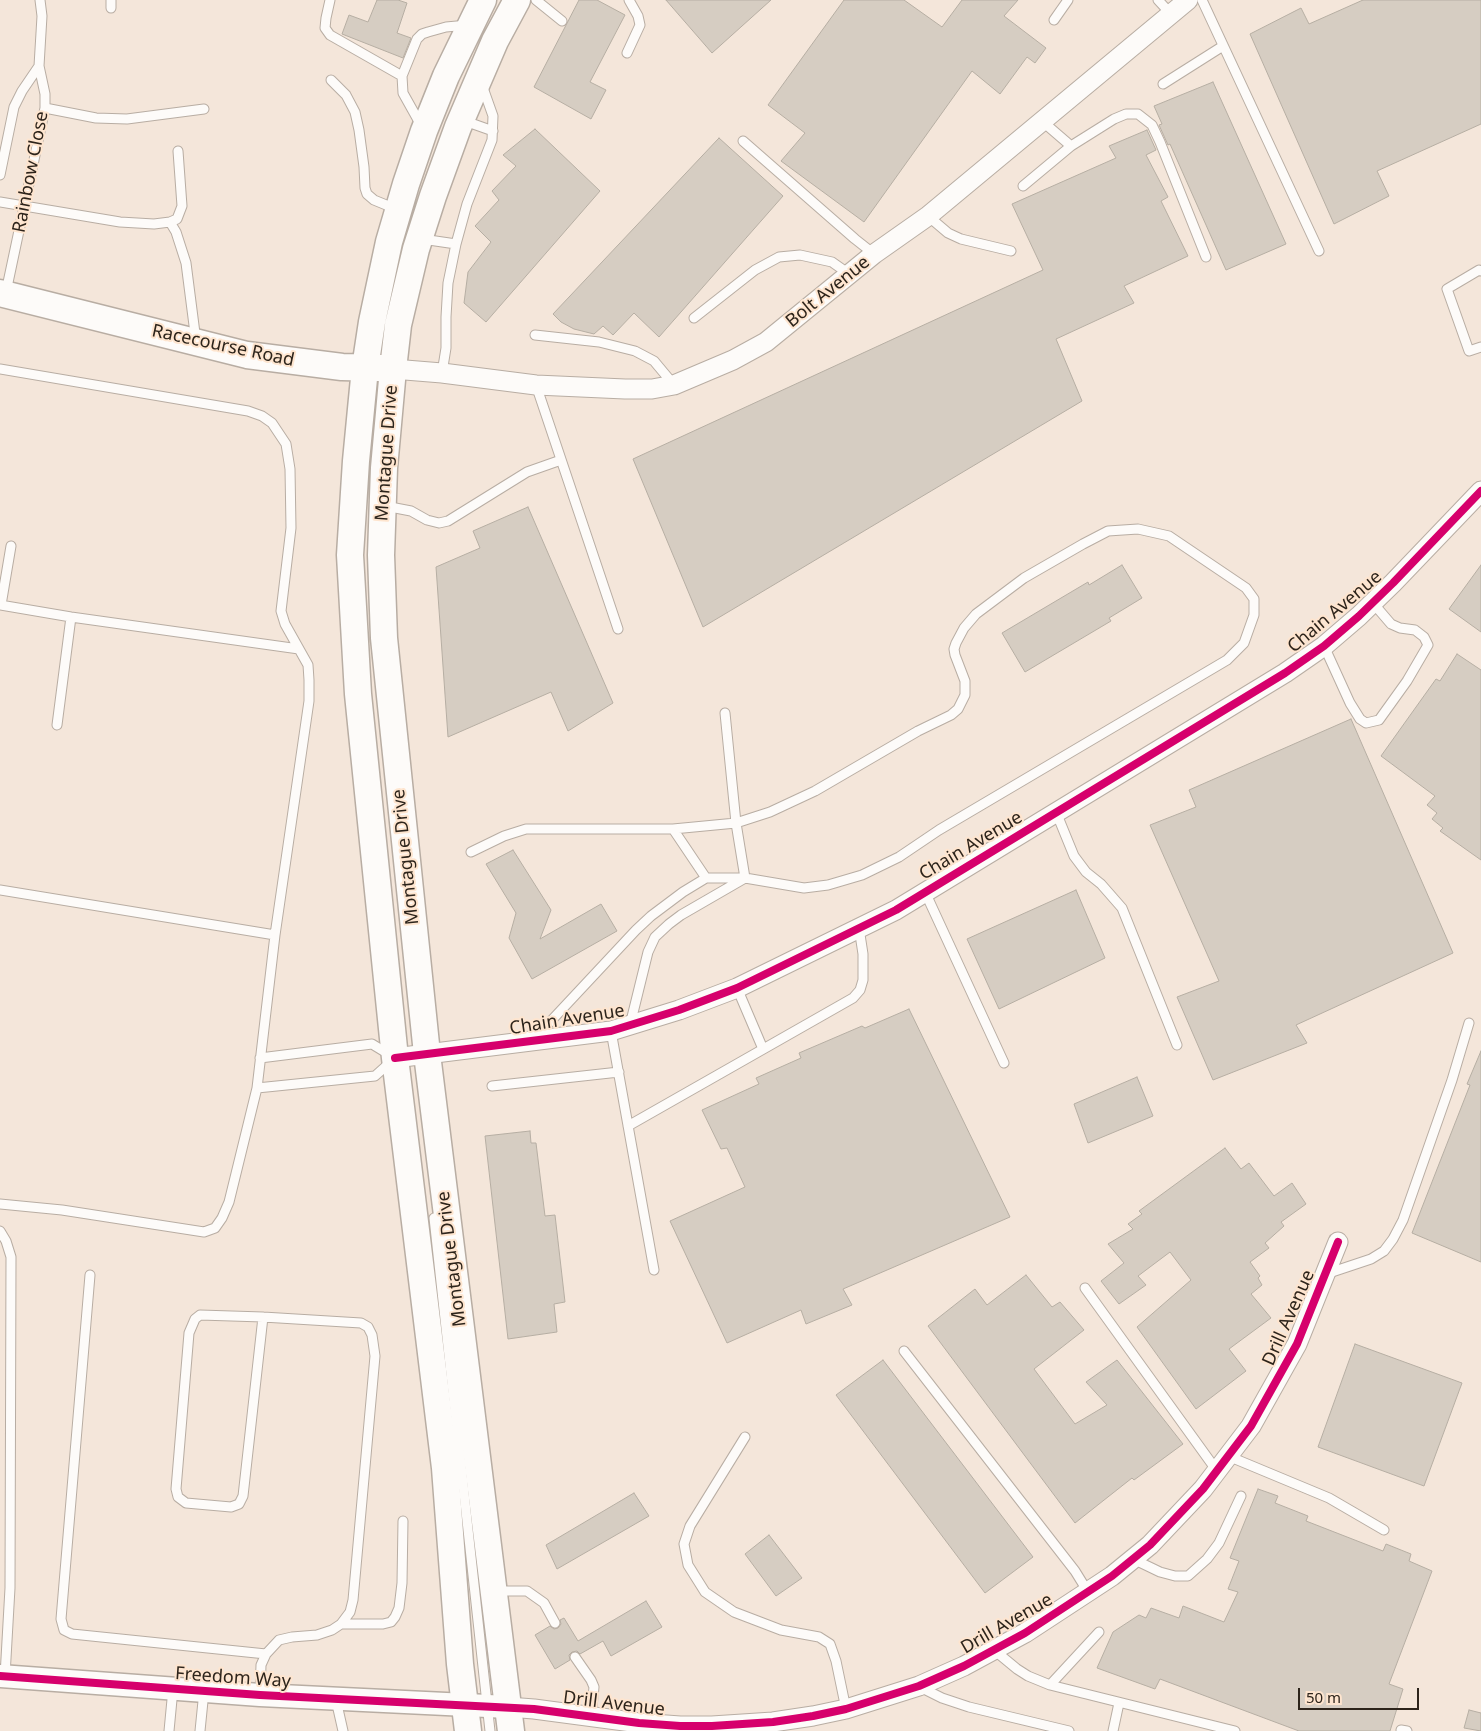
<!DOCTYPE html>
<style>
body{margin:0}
#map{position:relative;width:1481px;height:1731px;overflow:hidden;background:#f4e6da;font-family:"Noto Sans",sans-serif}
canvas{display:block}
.scale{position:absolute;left:1298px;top:1688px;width:121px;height:22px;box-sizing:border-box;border:2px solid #2d241b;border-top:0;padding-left:6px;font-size:15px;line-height:18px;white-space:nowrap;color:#2d241b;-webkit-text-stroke:4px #fee5cf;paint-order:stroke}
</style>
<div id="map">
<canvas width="1481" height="1731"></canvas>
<div class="scale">50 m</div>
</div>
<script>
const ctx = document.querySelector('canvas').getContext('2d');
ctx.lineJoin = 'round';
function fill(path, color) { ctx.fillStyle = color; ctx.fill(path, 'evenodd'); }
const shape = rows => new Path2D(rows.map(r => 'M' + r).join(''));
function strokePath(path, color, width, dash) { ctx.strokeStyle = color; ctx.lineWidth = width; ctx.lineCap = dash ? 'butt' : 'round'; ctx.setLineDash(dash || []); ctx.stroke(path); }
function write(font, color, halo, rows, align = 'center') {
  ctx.font = font + ' "Noto Sans",sans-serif'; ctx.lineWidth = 4; ctx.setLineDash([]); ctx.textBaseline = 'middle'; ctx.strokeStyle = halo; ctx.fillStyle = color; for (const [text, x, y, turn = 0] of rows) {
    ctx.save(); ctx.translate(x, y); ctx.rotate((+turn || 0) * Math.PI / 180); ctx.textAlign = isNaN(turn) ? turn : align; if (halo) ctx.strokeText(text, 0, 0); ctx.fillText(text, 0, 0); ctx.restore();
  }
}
const building = shape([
 [377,0,398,0,407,3,397,33,411,38,403,58,342,34,349,15,368,22,377,0],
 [579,0,597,0,625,15,590,82,606,90,591,119,534,87,579,0],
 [666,0,771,0,712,53,666,0],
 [844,0,904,0,942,27,962,0,1018,0,1004,16,1046,48,1035,63,1027,57,1000,94,972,71,864,222,781,161,805,133,768,105,844,0],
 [1363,0,1481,0,1481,124,1377,171,1389,196,1334,224,1250,34,1301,8,1309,24,1363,0],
 [1213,82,1286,244,1226,270,1170,144,1168,145,1159,125,1162,124,1154,106,1213,82],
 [535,129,600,191,486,322,464,303,468,272,491,242,475,226,499,200,492,191,516,166,503,155,535,129],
 [1147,130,1156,150,1146,155,1168,197,1161,201,1188,256,1124,286,1134,303,1056,339,1082,401,703,627,633,459,1043,270,1012,204,1116,158,1109,146,1147,130],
 [719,138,783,196,659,337,634,313,613,335,603,326,594,334,574,329,561,322,553,314,719,138],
 [528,507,613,703,568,731,551,692,448,737,436,567,480,548,473,531,528,507],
 [1122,565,1142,598,1109,618,1111,621,1025,672,1002,633,1088,582,1089,585,1122,565],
 [1481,565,1481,632,1449,609,1481,565],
 [1457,654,1481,670,1481,860,1440,831,1443,828,1432,819,1437,813,1427,805,1435,796,1381,756,1436,679,1440,681,1457,654],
 [1351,719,1453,953,1296,1025,1307,1043,1213,1080,1177,997,1219,981,1150,825,1196,807,1189,790,1351,719],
 [513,850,551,910,540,939,601,904,617,931,532,979,509,938,516,913,486,864,513,850],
 [1076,890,1105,958,999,1009,967,939,1076,890],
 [909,1009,1010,1217,843,1289,852,1305,806,1324,801,1310,727,1343,670,1221,745,1187,727,1148,721,1149,702,1110,759,1084,756,1078,801,1058,799,1053,862,1026,865,1028,909,1009],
 [1481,1051,1481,1262,1412,1233,1470,1085,1467,1084,1481,1051],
 [1137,1077,1153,1116,1088,1143,1074,1104,1137,1077],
 [530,1131,531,1143,536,1143,545,1216,555,1215,565,1302,554,1304,557,1332,508,1339,485,1136,530,1131],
 [1225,1148,1241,1169,1249,1163,1274,1196,1292,1183,1306,1204,1281,1222,1284,1226,1265,1243,1269,1248,1250,1262,1260,1276,1258,1278,1262,1285,1251,1294,1271,1318,1229,1349,1246,1371,1196,1409,1137,1327,1191,1280,1170,1252,1138,1276,1146,1285,1119,1304,1101,1281,1124,1263,1108,1244,1133,1229,1128,1224,1142,1214,1139,1211,1225,1148],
 [1026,1275,1052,1307,1060,1302,1084,1330,1034,1369,1075,1424,1107,1405,1086,1382,1117,1360,1183,1444,1134,1480,1132,1478,1075,1523,928,1326,975,1289,987,1305,1026,1275],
 [1355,1344,1462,1383,1424,1486,1318,1447,1355,1344],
 [883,1360,1033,1557,985,1593,836,1395,883,1360],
 [1258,1489,1278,1496,1275,1503,1308,1516,1306,1521,1383,1551,1386,1544,1411,1554,1409,1561,1432,1571,1389,1684,1403,1689,1390,1731,1299,1731,1160,1679,1155,1689,1097,1668,1113,1632,1139,1615,1146,1618,1151,1608,1179,1618,1183,1606,1224,1622,1238,1592,1228,1589,1239,1561,1230,1558,1258,1489],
 [634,1493,649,1516,557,1569,546,1545,634,1493],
 [769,1535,802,1578,776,1596,745,1554,769,1535],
 [646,1601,662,1627,611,1656,603,1641,580,1654,577,1651,572,1652,569,1655,570,1660,555,1669,535,1635,550,1626,554,1629,558,1628,561,1624,560,1620,564,1618,578,1641,646,1601],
 [1469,1710,1481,1713,1481,1731,1464,1728,1469,1710]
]);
const service = shape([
 [111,0,111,8],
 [330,0,326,18,325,28,330,35,402,76],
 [536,0,562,21],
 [1158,0,1171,14],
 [1202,0,1319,251],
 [1054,20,1068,0],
 [627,53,640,25,638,16,629,0],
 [331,80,346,95,355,112,359,130,364,167,365,188,367,194,374,200,396,209],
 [1163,84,1223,46],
 [45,108,96,118,127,119,204,109],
 [462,120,493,131],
 [422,127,403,93,402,76,417,39,422,34,428,32,446,27,468,25],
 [743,141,855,239,874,254],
 [1071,146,1114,119,1126,114,1138,114,1152,125,1160,142,1206,257],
 [0,175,14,107,22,91,39,66],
 [1023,186,1071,146,1042,121],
 [0,202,120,222,154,224,170,222,177,219,182,206,178,151],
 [928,216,948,233,961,239,1011,251],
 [170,222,176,232,186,263,196,341],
 [422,239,456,244],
 [1481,271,1479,270,1447,289,1469,351,1481,347],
 [6,292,45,108,45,94,39,66,42,16,40,0],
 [694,318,755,270,779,257,800,255,832,262,849,274],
 [535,335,599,342,635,351,654,361,674,385],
 [0,369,248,411,262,416,272,423,286,444,290,469,291,528,281,611,285,624,308,665,309,680,309,701,275,935,257,1088,229,1202,222,1218,215,1228,204,1232,62,1210,0,1204],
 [442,373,446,348,446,317,448,283,456,244,467,204,492,140,493,116,482,85],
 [536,385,618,629],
 [385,506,411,511,427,520,439,523,448,521,527,472,561,460],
 [0,605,71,617,299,649],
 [1,605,11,546],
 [1324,646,1350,703,1360,719,1366,723,1379,720,1407,681,1428,645,1424,637,1415,630,1400,628,1391,624,1373,603],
 [57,725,71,617],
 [1056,812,1074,856,1086,872,1101,884,1122,908,1177,1045],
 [471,852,504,836,526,829,673,829,706,878],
 [0,890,275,935],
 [925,892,1004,1063],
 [737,988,763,1049],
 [630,1025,648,952,655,937,669,924,681,915,745,878,736,823,725,713],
 [611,1031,654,1270],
 [536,1037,636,930,651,916,683,892,706,878,745,878,804,888,828,885,862,875,899,857,939,830,1227,660,1244,643,1254,615,1254,599,1246,588,1169,536,1138,529,1108,531,1083,544,1024,578,976,614,964,628,956,643,954,649,955,655,965,681,965,695,958,709,951,715,918,731,815,791,770,812,736,823,673,829],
 [492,1086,619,1072],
 [257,1088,375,1076,395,1058,372,1044,260,1058],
 [628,1126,853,998,860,990,863,980,863,954,859,928],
 [434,1218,490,1731],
 [0,1231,6,1241,11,1257,10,1588,5,1676],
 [1326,1274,1371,1259,1384,1251,1393,1239,1403,1220,1452,1080,1469,1023],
 [90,1275,61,1619,64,1630,72,1634,266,1654],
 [1085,1288,1217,1471],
 [904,1351,1075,1571,1088,1592],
 [745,1437,690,1526,684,1544,688,1565,705,1592,734,1612,781,1630,819,1637,830,1644,836,1661,846,1709],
 [1228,1456,1329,1498,1384,1530],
 [1133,1559,1160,1572,1175,1576,1188,1576,1207,1559,1219,1543,1241,1496],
 [495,1591,527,1591,544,1603,555,1623],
 [341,1624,383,1624,391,1622,395,1617,399,1608,402,1583,403,1521],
 [994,1650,1017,1669,1028,1676,1050,1685,1235,1731],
 [575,1657,591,1680,594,1687,591,1717],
 [1050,1685,1099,1632],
 [920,1687,942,1698,969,1707,1069,1731],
 [260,1695,261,1665,266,1654,279,1640,292,1637,317,1635,332,1630,341,1624,350,1612,353,1600,375,1356,372,1335,368,1327,361,1323,263,1317,200,1315,195,1319,189,1333,176,1489,178,1497,186,1503,231,1507,239,1504,243,1496,263,1317],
 [336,1700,343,1731],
 [1401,1730,1407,1731],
 [169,1731,173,1689],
 [200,1731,204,1691],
 [1113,1731,1119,1703]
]);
const minor = shape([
 [393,369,442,373,536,385,625,389,652,389,674,385,733,360,766,342,874,254,928,216,1188,0],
 [395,1058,611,1031,679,1010,737,988,896,910,1285,673,1324,646,1359,616,1393,583,1481,491],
 [508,1707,534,1709,639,1723,680,1726,712,1726,773,1722,813,1716,846,1709,919,1686,964,1666,1025,1633,1112,1576,1150,1545,1203,1489,1251,1426,1297,1344,1338,1242]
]);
const tertiary = shape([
 [0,1676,260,1695,508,1707]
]);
const secondary = shape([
 [0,293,247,355,342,367,381,368],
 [468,1731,460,1664,445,1468,395,1058,358,694,350,555,356,461,365,368,372,322,389,242,406,184,424,131,446,76,483,0],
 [511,1731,427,1054,384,638,381,555,384,468,393,369,398,325,416,249,433,196,458,127,495,41,517,0]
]);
const cycleway = shape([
 [395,1058,611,1031,679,1010,737,988,896,910,1285,673,1324,646,1359,616,1393,583,1481,491],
 [0,1676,260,1695,534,1709,639,1723,680,1726,712,1726,773,1722,813,1716,846,1709,919,1686,964,1666,1025,1633,1112,1576,1150,1545,1203,1489,1251,1426,1297,1344,1338,1242]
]);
const streetNames = [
 ["Rainbow Close",31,172,-79],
 ["Bolt Avenue",828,292,-39],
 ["Racecourse Road",223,346,12],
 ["Montague Drive",387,453,-86],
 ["Chain Avenue",1335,612,-40],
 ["Chain Avenue",971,846,-31],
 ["Montague Drive",406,857,-96],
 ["Chain Avenue",567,1020,-9],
 ["Montague Drive",452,1259,-97],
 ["Drill Avenue",1289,1318,-66],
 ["Drill Avenue",1007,1624,-30],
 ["Freedom Way",233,1678,4],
 ["Drill Avenue",614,1704,7]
];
fill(building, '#d6cdc2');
strokePath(building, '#b6aea3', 1);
strokePath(service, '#b8ada3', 11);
strokePath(minor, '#b8ada3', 21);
strokePath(tertiary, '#b8ada3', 25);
strokePath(secondary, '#b8ada3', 29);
strokePath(service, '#fdfbf9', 9);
strokePath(minor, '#fdfbf9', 19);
strokePath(tertiary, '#fdfbf9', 22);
strokePath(secondary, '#fdfbf9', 26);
strokePath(cycleway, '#d6006c', 8);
write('18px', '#2d241b', '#fee5cf', streetNames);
</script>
